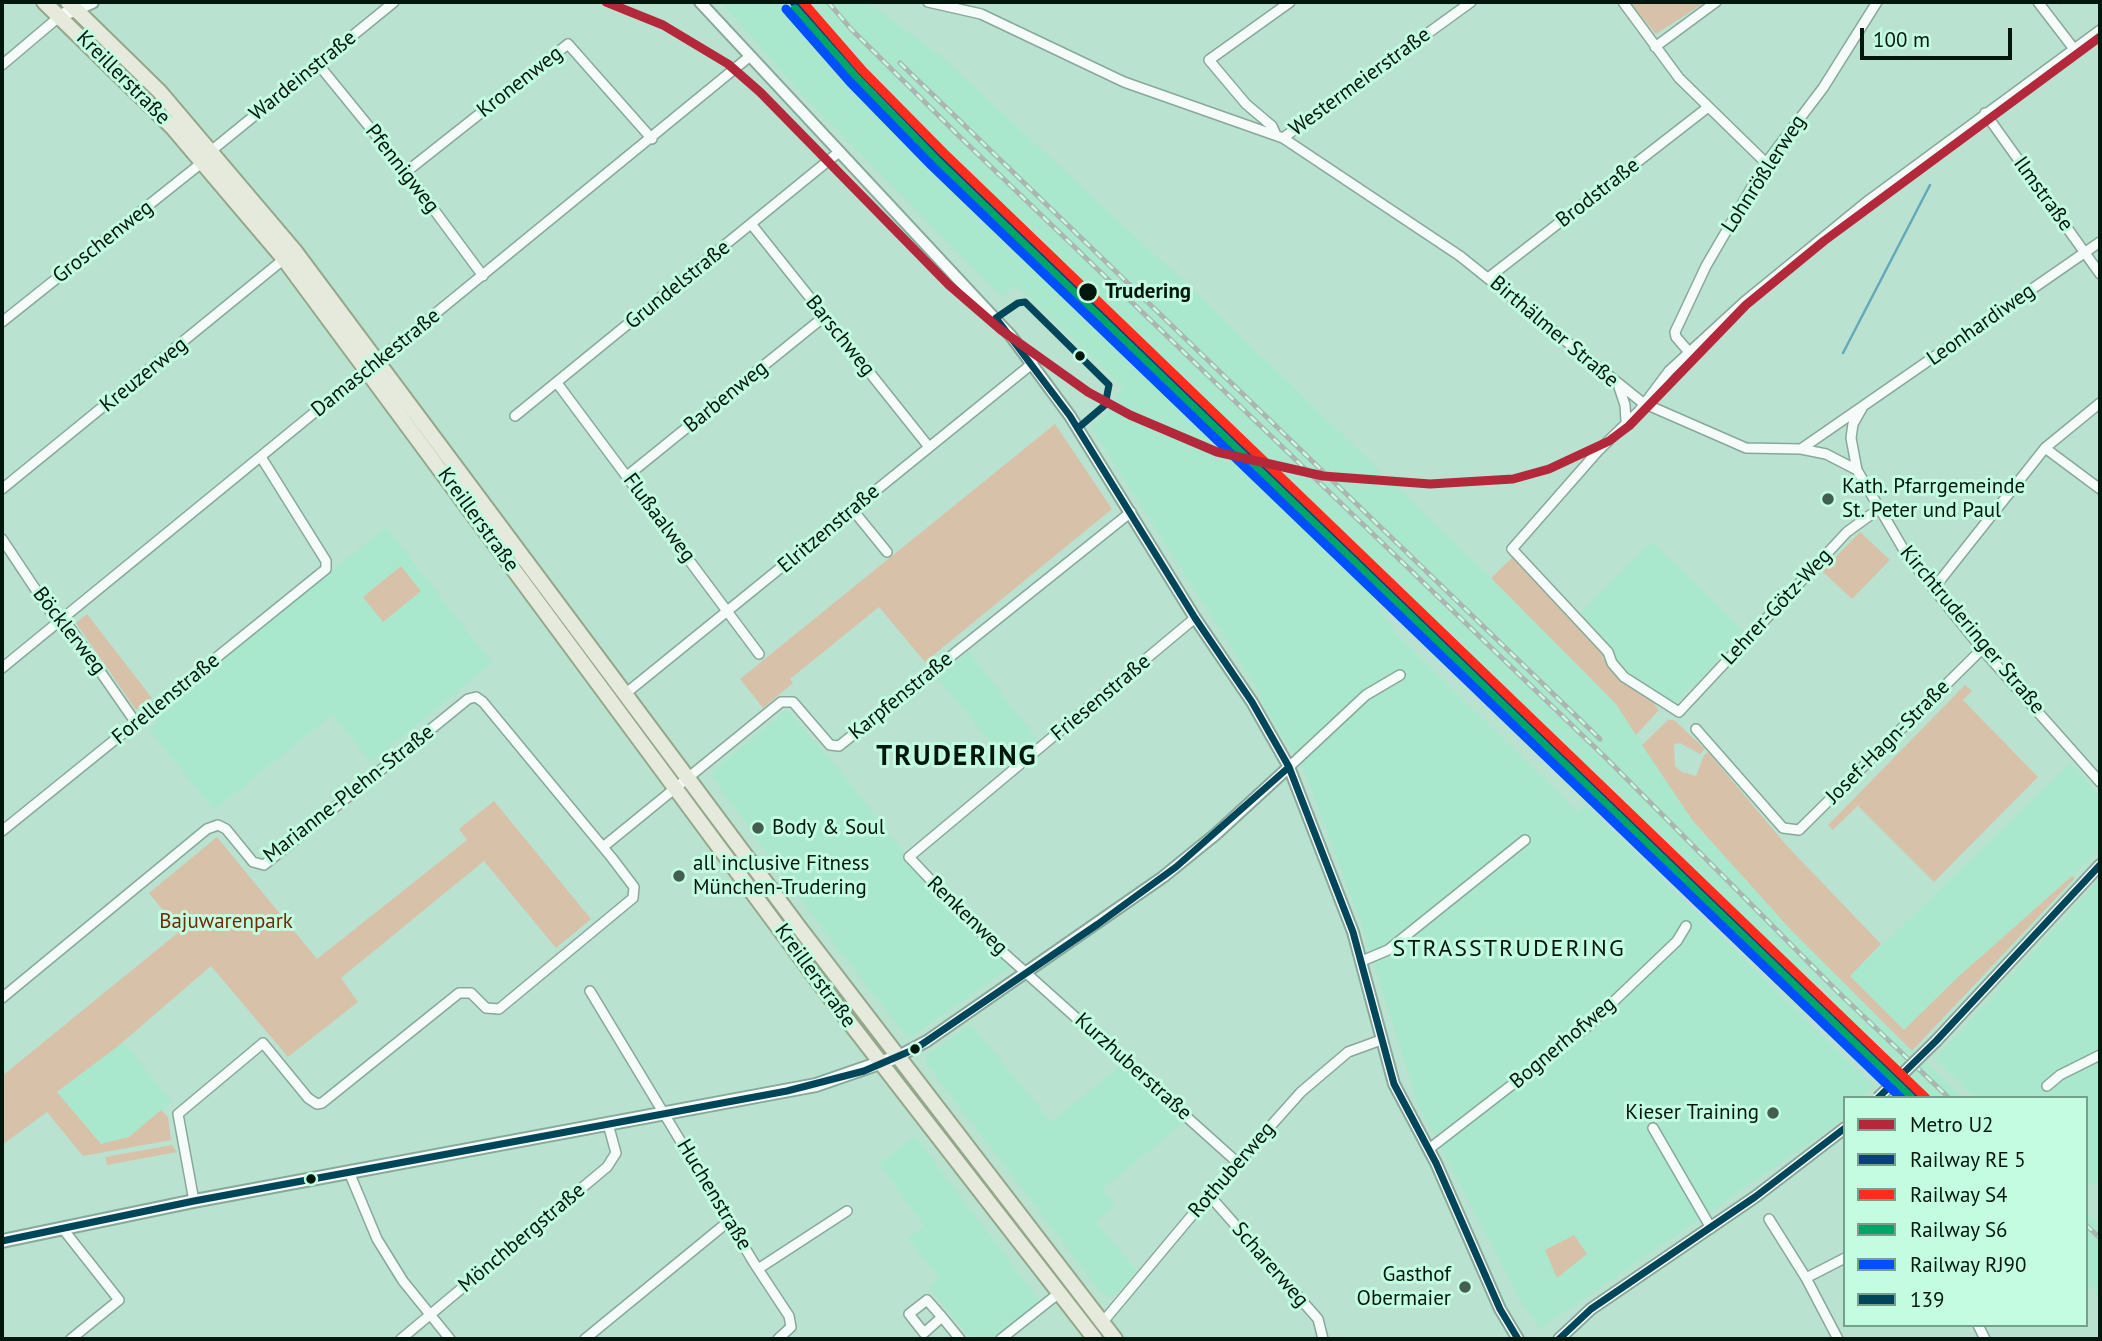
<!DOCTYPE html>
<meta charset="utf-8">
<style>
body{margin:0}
#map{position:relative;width:2102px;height:1341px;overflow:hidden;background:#bae2d0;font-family:"PT Sans",sans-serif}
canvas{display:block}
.frame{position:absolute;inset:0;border:4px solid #00170d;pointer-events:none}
.legend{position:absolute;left:1843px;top:1096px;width:245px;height:231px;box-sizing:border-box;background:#c3fce1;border:2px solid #75a08c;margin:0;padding:9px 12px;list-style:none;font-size:21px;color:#00170d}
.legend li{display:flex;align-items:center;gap:14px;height:35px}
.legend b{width:35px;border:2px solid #75a08c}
.scale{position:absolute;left:1860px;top:28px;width:152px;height:32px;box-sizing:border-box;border:4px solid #00170d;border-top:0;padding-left:9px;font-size:21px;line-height:24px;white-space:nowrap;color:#00170d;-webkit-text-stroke:5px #c3fce1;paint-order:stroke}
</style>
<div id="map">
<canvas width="2102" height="1341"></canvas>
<div class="frame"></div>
<ul class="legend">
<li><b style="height:9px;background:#b4283c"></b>Metro U2</li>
<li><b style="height:9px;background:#093f7f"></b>Railway RE 5</li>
<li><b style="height:9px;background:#ff2d1d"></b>Railway S4</li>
<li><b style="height:9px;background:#00a56a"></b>Railway S6</li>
<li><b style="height:9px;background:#0050ff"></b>Railway RJ90</li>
<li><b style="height:9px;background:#00465a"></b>139</li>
</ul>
<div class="scale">100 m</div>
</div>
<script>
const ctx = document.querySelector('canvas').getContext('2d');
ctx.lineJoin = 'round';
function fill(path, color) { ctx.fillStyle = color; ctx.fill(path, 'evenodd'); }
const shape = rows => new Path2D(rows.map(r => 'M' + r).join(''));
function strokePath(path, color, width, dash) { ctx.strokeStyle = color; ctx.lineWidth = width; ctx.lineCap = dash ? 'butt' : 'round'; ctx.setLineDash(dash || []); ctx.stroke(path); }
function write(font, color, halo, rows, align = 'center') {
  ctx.font = font + ' "PT Sans",sans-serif'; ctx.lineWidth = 6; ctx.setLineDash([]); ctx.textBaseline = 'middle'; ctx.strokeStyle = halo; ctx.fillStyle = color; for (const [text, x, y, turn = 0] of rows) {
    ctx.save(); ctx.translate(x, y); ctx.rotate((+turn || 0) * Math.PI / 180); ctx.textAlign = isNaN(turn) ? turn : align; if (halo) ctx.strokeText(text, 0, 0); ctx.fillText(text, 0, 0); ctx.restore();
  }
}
const built = shape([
 [721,2,868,2,941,56,1195,292,1491,578,1616,704,1693,821,1791,930,1963,1098,1897,1098,1367,589,1396,633,1577,812,1586,805,1874,1086,1862,1098,1845,1098,1845,1115,1834,1126,1540,1329,1518,1296,1418,1104,1361,923,1303,767,1263,705,1259,691,1091,427,1107,414,1123,387,1016,285,1002,297,797,89],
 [386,527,492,663,371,762,332,715,214,810,149,729,157,722,153,717],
 [1652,542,1744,631,1697,683,1686,690,1676,705,1630,675,1579,615],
 [969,652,1037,739,1009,764,936,677],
 [787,710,841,772,946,907,1011,967,911,1037,906,1036,819,924,712,777,714,770],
 [2071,763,2100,797,2100,850,1958,978,1904,1030,1850,976],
 [2100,879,2100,1178,2086,1187,2086,1098,1975,1098,1935,1059],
 [971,1024,1051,1122,1123,1064,1184,1122,1102,1189,1115,1205,1096,1222,1137,1271,1113,1297,1103,1295,926,1063,927,1055],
 [123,1042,172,1102,129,1137,101,1144,57,1092],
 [915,1136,1040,1301,994,1339,971,1339,928,1287,939,1278,908,1238,924,1226,879,1163],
 [2086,1211,2100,1224,2100,1296,2086,1282]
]);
const green = shape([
 [1629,2,1699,2,1701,5,1656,34],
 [1055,424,1112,509,925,662,879,607,790,679,793,683,763,708,740,679],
 [1860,532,1890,560,1852,599,1822,571],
 [1513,557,1605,655,1602,657,1616,675,1649,697,1659,710,1636,735,1616,704,1491,578],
 [401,566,421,591,383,622,363,597],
 [87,614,152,698,136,710,76,623],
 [1965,685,1972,691,1963,700,2038,777,1934,882,1858,806,1875,789,1833,830,1828,825],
 [1668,720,1674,720,1705,749,1700,754,1680,743,1674,744,1675,766,1682,772,1696,776,1704,755,1708,752,1788,847,1881,944,1850,976,1904,1030,1958,977,2072,876,2075,878,1912,1051,1791,930,1693,821,1642,745],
 [494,801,591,919,556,948,484,861,341,978,358,1002,288,1057,211,966,117,1047,57,1092,101,1144,129,1137,161,1110,168,1117,171,1140,83,1156,47,1112,2,1145,2,1076,180,931,149,893,217,837,317,959,467,840,459,829],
 [172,1145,177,1152,107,1165,105,1157],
 [1574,1235,1587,1254,1557,1278,1545,1250]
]);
const stream = shape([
 [2061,3,2062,2],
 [1843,353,1930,185]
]);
const minor = shape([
 [928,2,981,14,1124,82,1283,138,1460,256,1643,403,1746,448,1801,449,1826,454,1857,470],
 [1623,2,1679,78,1766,163],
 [2038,2,2074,49],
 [1655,47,1716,2],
 [318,64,406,172,483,276],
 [2,65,60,16],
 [1985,113,2100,274],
 [1276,135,1272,126,1246,104,1209,60,1290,2],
 [1283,138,1471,2],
 [211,151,394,2],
 [406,172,568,44,652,139],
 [752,225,929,447],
 [1488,278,1707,108],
 [2,322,204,161],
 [1689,352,1676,337,1675,332,1706,266,1766,163,1823,88,1877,2],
 [557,383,759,654],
 [1619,387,1625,405,1626,421],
 [1862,408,1853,424,1851,438,1857,470,1908,557,1982,649,2100,782],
 [515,416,839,152],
 [2045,448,2100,489],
 [1801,449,2100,242],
 [627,476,825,316],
 [2,489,284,259],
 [1880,508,1847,532,1679,712,1624,677,1612,663,1608,652,1512,549,1598,451,1639,411,1669,371,1744,302,1869,200,2100,30],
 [852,509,887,552],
 [2,539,52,614,70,628,136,723],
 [1934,588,2045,448,2100,403],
 [1195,618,909,857,976,928,1238,1163],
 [2,668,749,57],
 [625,694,1033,363],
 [1696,729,1783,828,1799,830,1982,649],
 [1289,767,1366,695,1400,675],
 [2,831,326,569,326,561,261,457],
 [603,847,781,702,793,702,830,745,839,746,1131,512],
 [1362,961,1388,950,1525,840],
 [590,991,754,1263,789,1316,791,1327,778,1339],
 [2,998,207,829,218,825,226,829,253,862,264,865,468,699,476,697,483,702,612,858,634,887,633,898,499,1009,486,1008,471,993,459,993,322,1103,317,1104,308,1098,263,1043,178,1114,194,1201],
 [2047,1086,2060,1075,2100,1055],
 [1653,1128,1711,1228],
 [1429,1149,1588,1026,1677,941,1686,926],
 [349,1172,377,1239,403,1281,450,1339],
 [1209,1195,1318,1319,1323,1339],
 [1769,1219,1806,1278,1838,1339],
 [63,1229,119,1300,71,1339],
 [758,1269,847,1211],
 [1806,1278,1845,1258],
 [942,1317,924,1333,909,1314,927,1300,942,1317,960,1339],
 [1102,1323,1209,1195,1301,1092,1348,1052,1381,1040],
 [1978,1325,1985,1339],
 [401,1339,607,1167,616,1153,608,1124],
 [585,1339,729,1221],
 [1001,1339,1059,1293]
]);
const tertiary = shape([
 [700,2,1011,336,1070,416,1195,618,1252,702,1289,767,1353,932,1394,1084,1436,1163,1500,1309,1518,1339],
 [1936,1041,2100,865],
 [897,1057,927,1041,1163,877,1216,834,1289,767],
 [1559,1339,1591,1309,1755,1197,1845,1128]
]);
const secondary = shape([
 [60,16,92,2],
 [2,1241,194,1201,816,1085,897,1057]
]);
const primary = shape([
 [44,2,172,127,284,259,829,996,1095,1339],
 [68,2,160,92,294,250,801,930,1115,1339]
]);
const rail = shape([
 [828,2,851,29,960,137,1607,759,1840,994,1949,1098],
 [900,63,1600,739],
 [2086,1225,2100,1238]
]);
const tertiaryBridge = shape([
 [1878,1098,1936,1041]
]);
const bus1 = shape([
 [996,318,1070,416,1195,618,1252,702,1289,767,1353,932,1394,1084,1436,1163,1500,1309,1518,1339],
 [996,318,1018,303,1025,302,1109,385,1105,405,1078,428],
 [1878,1098,1936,1041,2100,865],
 [2,1241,194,1201,787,1091,864,1071,915,1049,1098,924,1176,867,1289,767],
 [1559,1339,1591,1309,1755,1197,1845,1128]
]);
const rail1 = shape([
 [794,2,857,75,939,158,1916,1098]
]);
const rail2 = shape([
 [803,2,863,71,944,153,1926,1098]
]);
const rail3 = shape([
 [795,9,856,78,937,161,1911,1098]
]);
const rail4 = shape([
 [786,9,850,82,932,166,1901,1098]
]);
const metro1 = shape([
 [606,2,663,25,728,64,760,92,949,285,1001,330,1088,392,1130,415,1217,452,1323,476,1430,484,1513,479,1549,469,1609,441,1629,426,1746,305,1824,241,2100,37]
]);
const markers = [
 [1088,292,10,"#00170d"],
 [1080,356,6,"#00170d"],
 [1828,499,7,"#415e51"],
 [758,828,7,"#415e51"],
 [679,876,7,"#415e51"],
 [915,1049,6,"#00170d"],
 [1773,1113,7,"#415e51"],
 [311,1179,6,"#00170d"],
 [1465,1287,7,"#415e51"]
];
const streetNames = [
 ["Wardeinstraße",303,76,-39],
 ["Kreillerstraße",123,78,45],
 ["Kronenweg",520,82,-38],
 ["Westermeierstraße",1360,82,-36],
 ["Pfennigweg",402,169,52],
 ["Lohnrößlerweg",1764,174,-57],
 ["Brodstraße",1598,193,-38],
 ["Ilmstraße",2043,194,54],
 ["Groschenweg",103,242,-38],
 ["Grundelstraße",678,285,-39],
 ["Leonhardiweg",1981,325,-35],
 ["Birthälmer Straße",1554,332,40],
 ["Barschweg",840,336,51],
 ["Damaschkestraße",376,363,-39],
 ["Kreuzerweg",144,375,-39],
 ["Barbenweg",726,397,-39],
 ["Flußaalweg",659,518,53],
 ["Kreillerstraße",478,520,54],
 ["Elritzenstraße",829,529,-40],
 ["Lehrer-Götz-Weg",1777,607,-47],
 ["Kirchtruderinger Straße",1972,630,50],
 ["Böcklerweg",69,631,52],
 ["Karpfenstraße",901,696,-39],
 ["Friesenstraße",1101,698,-40],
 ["Forellenstraße",166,699,-39],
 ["Josef-Hagn-Straße",1888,742,-45],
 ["Marianne-Plehn-Straße",349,794,-38],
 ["Renkenweg",967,916,44],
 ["Kreillerstraße",815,976,54],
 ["Bognerhofweg",1563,1043,-40],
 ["Kurzhuberstraße",1133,1067,42],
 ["Rothuberweg",1232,1170,-49],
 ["Huchenstraße",714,1195,59],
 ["Mönchbergstraße",522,1238,-40],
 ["Scharerweg",1270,1265,49]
];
const stopNames = [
 ["Trudering",1105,292]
];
const poiNames = [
 ["Kath. Pfarrgemeinde",1842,487],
 ["St. Peter und Paul",1842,511],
 ["Body & Soul",772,828],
 ["all inclusive Fitness",693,864],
 ["München-Trudering",693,888],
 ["Kieser Training",1759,1113,"right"],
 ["Gasthof",1451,1275,"right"],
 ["Obermaier",1451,1299,"right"]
];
const parkNames = [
 ["Bajuwarenpark",226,922]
];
const quarterNames = [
 ["STRASSTRUDERING",1509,949]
];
const districtNames = [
 ["TRUDERING",957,757]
];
fill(built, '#a9e8cc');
fill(green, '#d7c2a9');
strokePath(stream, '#65a9b8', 2.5);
strokePath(minor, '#88a89a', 12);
strokePath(tertiary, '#88a89a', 14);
strokePath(secondary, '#88a89a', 16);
strokePath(primary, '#95a78b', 18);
strokePath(minor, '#f5fbf8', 9);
strokePath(tertiary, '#f5fbf8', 10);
strokePath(secondary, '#f5fbf8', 12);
strokePath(primary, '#e5eadd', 14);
strokePath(rail, '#abb5b1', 5);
strokePath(rail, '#c3fce1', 2.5, [8]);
strokePath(tertiaryBridge, '#88a89a', 14, []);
strokePath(tertiaryBridge, '#f5fbf8', 10);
strokePath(bus1, '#00465a', 7);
strokePath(rail1, '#093f7f', 9);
strokePath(rail2, '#ff2d1d', 9);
strokePath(rail3, '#00a56a', 9);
strokePath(rail4, '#0050ff', 9);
strokePath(metro1, '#b4283c', 9);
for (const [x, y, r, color] of markers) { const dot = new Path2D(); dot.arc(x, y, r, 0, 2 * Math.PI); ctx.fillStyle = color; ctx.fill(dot); strokePath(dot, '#c3fce1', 2.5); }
write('21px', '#00170d', '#c3fce1', streetNames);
write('bold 21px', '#00170d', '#c3fce1', stopNames, 'left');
write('21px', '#00170d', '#c3fce1', poiNames, 'left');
write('21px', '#702c05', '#c3fce1', parkNames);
ctx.letterSpacing = '2px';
write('24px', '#00170d', '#c3fce1', quarterNames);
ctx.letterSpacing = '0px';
ctx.letterSpacing = '2px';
write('bold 28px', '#00170d', '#c3fce1', districtNames);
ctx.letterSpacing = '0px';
</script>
